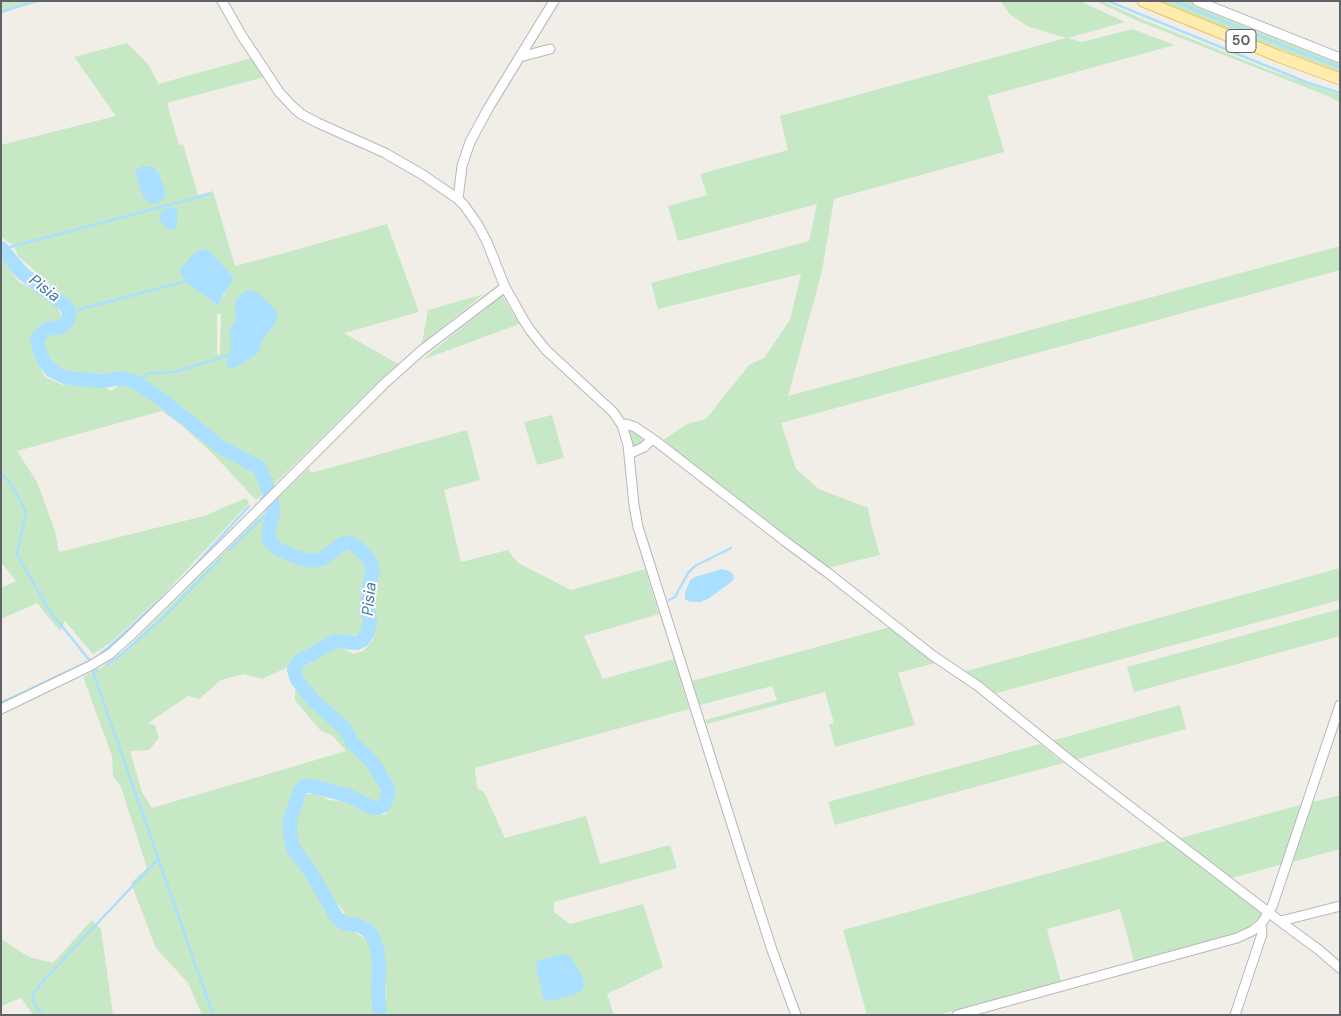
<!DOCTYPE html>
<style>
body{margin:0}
#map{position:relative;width:1341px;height:1016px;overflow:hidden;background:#f1eee8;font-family:"DM Sans",sans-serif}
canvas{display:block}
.frame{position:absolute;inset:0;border:2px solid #5f6368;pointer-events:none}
</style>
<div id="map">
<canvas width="1341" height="1016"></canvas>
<div class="frame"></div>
</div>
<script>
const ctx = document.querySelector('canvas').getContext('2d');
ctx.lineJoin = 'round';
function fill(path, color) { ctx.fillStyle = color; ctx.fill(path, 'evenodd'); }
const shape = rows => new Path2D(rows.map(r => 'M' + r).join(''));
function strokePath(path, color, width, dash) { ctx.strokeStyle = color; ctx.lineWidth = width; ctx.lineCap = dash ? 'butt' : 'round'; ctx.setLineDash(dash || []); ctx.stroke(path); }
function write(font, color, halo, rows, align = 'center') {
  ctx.font = font + ' "DM Sans",sans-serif'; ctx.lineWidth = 4; ctx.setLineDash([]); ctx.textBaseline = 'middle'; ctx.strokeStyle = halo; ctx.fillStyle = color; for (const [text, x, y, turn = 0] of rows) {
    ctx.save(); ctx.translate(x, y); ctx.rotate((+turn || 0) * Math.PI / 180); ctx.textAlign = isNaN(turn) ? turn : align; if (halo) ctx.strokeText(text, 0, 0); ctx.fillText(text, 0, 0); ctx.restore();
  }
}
const green = shape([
 [1,1,42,1,1,13],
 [1000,1,1080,1,1125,22,1068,38,1082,42,1132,29,1175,45,988,96,1004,152,834,199,822,271,788,396,1340,246,1340,270,781,423,796,469,819,489,868,508,871,524,880,555,827,568,660,442,687,424,706,419,749,365,764,358,790,320,801,274,658,309,651,283,809,241,817,204,678,241,668,206,707,195,700,174,788,150,780,116,1066,38,1027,26,1011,15],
 [1095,1,1102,1,1142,19,1274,72,1340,95,1340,103,1330,97,1138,21],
 [1160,1,1192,1,1340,61,1340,72,1244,36],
 [127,43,149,65,158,84,252,58,264,77,167,103,179,145,183,144,198,195,213,191,235,266,281,254,387,224,419,312,344,333,398,364,380,380,272,486,267,475,259,464,253,462,223,445,202,426,180,409,130,375,109,373,86,375,63,372,55,364,43,346,43,341,55,332,62,332,72,326,75,312,72,303,18,256,14,246,1,237,1,145,116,116,74,57],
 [135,171,159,173,164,187,166,196,140,189],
 [203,249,209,251,233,276,227,289,218,305,214,303,183,277,182,268,198,250],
 [217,314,221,314,220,354,217,355],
 [1,258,19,282,49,298,57,307,61,315,62,321,40,329,33,336,38,362,45,377,63,385,103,386,111,391,115,389,120,383,129,385,153,399,166,410,197,432,215,449,259,474,259,479,265,484,264,493,256,500,213,454,180,424,162,411,17,451,37,482,55,531,59,552,204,516,246,498,249,503,166,592,110,643,93,654,65,621,60,631,37,603,1,619,1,588,16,581,1,562],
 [484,294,422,343,428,310],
 [502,295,519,324,422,360],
 [552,415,564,458,537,465,524,422],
 [467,430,480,480,444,490,461,562,508,550,518,563,571,590,645,569,659,614,584,636,603,679,674,659,689,709,475,768,477,788,484,792,505,838,586,816,600,864,670,845,677,868,554,902,554,912,570,924,643,904,663,967,607,994,614,1015,385,1015,386,1008,385,976,381,949,376,934,370,927,362,923,348,921,343,910,331,896,328,888,319,878,296,846,294,834,298,814,304,797,308,794,315,793,329,800,348,802,381,815,385,815,389,809,390,799,394,795,394,788,387,781,377,763,330,709,306,686,299,674,301,669,314,661,318,656,335,648,339,647,354,654,363,651,373,640,374,626,372,595,377,572,374,559,369,556,362,545,354,540,341,541,320,556,312,558,293,552,285,544,277,540,273,534,272,531,277,519,279,505,277,499,309,468,311,473],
 [631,431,641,436,643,441,640,445,632,448,629,432],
 [268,509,265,528,266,543,271,550,310,568,324,563,344,550,353,552,362,560,368,568,363,605,366,618,363,629,359,635,348,635,332,638,295,657,290,666,262,679,243,674,221,680,199,699,188,696,148,723,155,725,159,738,149,750,130,751,142,792,152,808,346,751,333,736,320,730,295,700,295,690,308,701,319,715,330,722,340,732,372,770,382,785,384,794,380,799,374,801,363,800,355,795,334,788,309,782,298,784,291,794,288,810,286,834,292,854,314,888,324,907,339,926,353,931,367,940,373,948,375,965,372,988,376,1015,202,1015,188,983,156,948,131,883,147,868,121,787,113,775,112,756,83,677,102,667,125,650],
 [1340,568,1340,600,997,693,988,692,963,672],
 [1340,609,1340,636,1134,692,1127,667],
 [890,627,939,662,898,673,915,725,835,747,829,724,834,723,825,692,707,724,705,720,777,700,772,686,700,705,692,681],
 [1180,705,1186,729,1074,760,1051,741],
 [1040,744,1063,763,835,825,828,802],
 [1340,795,1340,849,1289,863,1309,803],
 [1303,804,1283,864,1232,878,1230,879,1177,839],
 [1169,840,1254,904,1263,915,1257,924,1246,931,1134,962,1120,909,1047,929,1061,982,938,1015,867,1015,843,930],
 [92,920,101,929,113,1015,33,1015,21,998,1,1006,1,939,29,957,53,963]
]);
const water = shape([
 [142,166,153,167,159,173,164,187,166,196,157,204,149,203,145,199,140,189,135,171],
 [173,207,177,211,177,224,174,229,170,230,159,220,161,213,164,209],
 [203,249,209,251,233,276,232,281,223,295,218,305,214,303,193,287,182,277,181,273,181,268,194,254,198,250],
 [249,290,258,293,275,309,278,316,274,325,261,341,260,349,256,355,236,367,228,368,227,365,227,361,230,355,231,334,228,332,236,320,235,307,236,301,240,296,246,291],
 [722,569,729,571,733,574,734,579,730,583,708,599,700,602,690,602,685,599,685,593,690,580,695,577],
 [562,954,566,954,570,957,575,964,584,980,583,987,580,992,573,995,550,1001,545,1000,543,997,536,964,538,961]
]);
const stream = shape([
 [1108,1,1306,82,1340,93],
 [1174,1,1287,47,1340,67],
 [1,12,34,1],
 [3,249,210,194],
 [69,312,186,281],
 [135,382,149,373,175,372,230,355],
 [1,473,12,486,26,512,17,554,49,610,90,661],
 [261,499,269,491],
 [229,550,262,518,273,513],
 [187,574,249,506],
 [669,600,675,597,688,573,695,566,731,548],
 [101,653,109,647,163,597],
 [107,664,116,659,166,615,221,558],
 [97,670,93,672,213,1015],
 [1,703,92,660],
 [42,1015,33,1002,33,995,43,981,158,859]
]);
const river = shape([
 [1,248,22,273,65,305,69,312,68,321,61,327,51,328,43,332,37,339,39,349,44,361,52,371,67,378,102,381,123,378,135,382,157,396,221,447,260,468,272,500,273,513,268,534,270,542,277,548,296,557,311,561,322,559,342,544,350,543,358,548,369,559,373,570,369,586,367,605,370,621,367,634,363,640,357,643,335,641,298,662,294,670,297,680,312,699,344,728,352,742,373,763,387,786,389,792,386,801,383,806,378,808,371,807,349,796,312,786,305,786,300,790,290,820,290,836,293,848,312,874,337,918,346,924,358,925,367,930,373,937,377,949,379,967,378,992,380,1015]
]);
const minor = shape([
 [222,1,242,36,266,72,279,92,293,107,301,114,318,123,385,153,423,175,458,199,464,205,478,225,487,242,505,287,523,319,530,330,546,350,613,412,622,425,628,445,634,505,638,527,644,546,744,863,772,950,796,1015],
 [1197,1,1340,58],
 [520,56,524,56,550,49],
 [458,199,462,166,470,142,489,107,554,1],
 [622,425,626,424,635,427,657,442,786,542,828,573,932,655,978,686,1067,758,1285,925,1319,950,1340,968],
 [629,454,644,447,652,439],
 [1,709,90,666,110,654,129,637,229,539,384,384,422,350,505,287],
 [1281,921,1340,906],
 [957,1015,1237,938,1252,931,1261,924,1269,912,1273,904,1340,705],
 [1235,1015,1262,934,1261,924]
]);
const major = shape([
 [1143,1,1278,56,1340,79]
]);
const shields = [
 [1241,41,30]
];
const shieldNames = [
 ["50",1241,41]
];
const waterNames = [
 ["Pisia",44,289,37],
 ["Pisia",370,599,-85]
];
fill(green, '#c7e8c5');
fill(water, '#aadfff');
strokePath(stream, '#aadfff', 2.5);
strokePath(river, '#aadfff', 14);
strokePath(minor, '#b5b8bc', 11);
strokePath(major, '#f1c060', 13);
strokePath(minor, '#fff', 9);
strokePath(major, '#ffedaf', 11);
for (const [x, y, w] of shields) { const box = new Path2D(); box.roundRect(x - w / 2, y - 11.5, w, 23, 4); ctx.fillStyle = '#fff'; ctx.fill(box); strokePath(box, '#5f6368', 1); }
write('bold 14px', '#5f6368', null, shieldNames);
write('italic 16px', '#417aa9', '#fff', waterNames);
</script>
